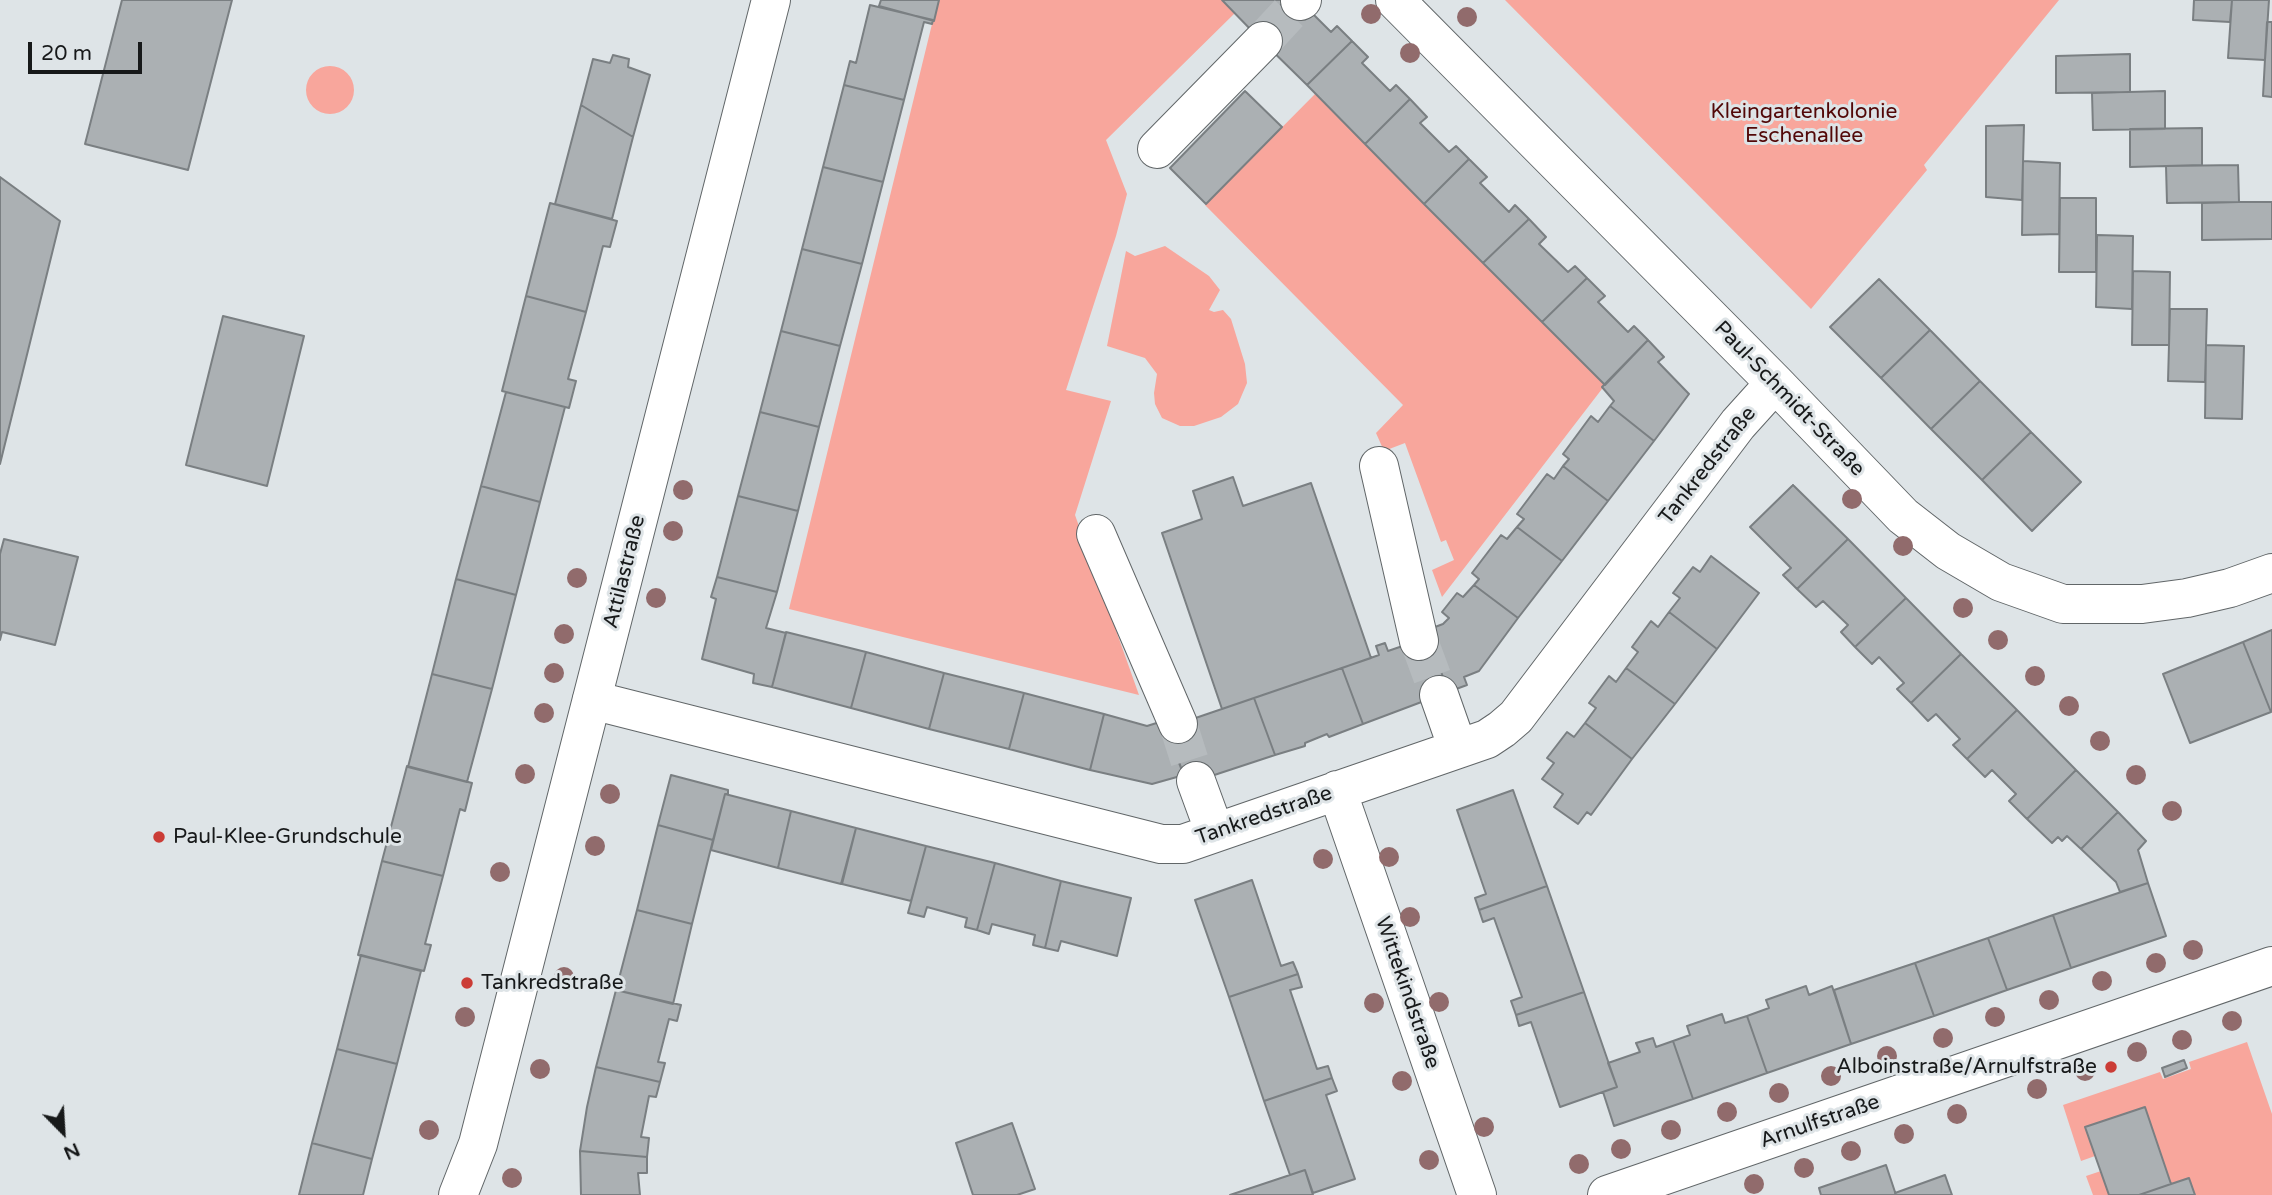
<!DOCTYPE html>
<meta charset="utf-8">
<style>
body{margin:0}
#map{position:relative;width:2272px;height:1195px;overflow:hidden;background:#dee4e7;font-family:"Varela Round",sans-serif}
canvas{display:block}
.north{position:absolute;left:28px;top:1097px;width:70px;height:70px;-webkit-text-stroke:5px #dee4e7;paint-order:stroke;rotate:156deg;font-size:19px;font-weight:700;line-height:28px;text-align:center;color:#17191a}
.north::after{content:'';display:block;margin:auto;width:24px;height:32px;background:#17191a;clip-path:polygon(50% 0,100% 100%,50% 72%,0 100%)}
.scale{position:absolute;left:28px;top:42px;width:114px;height:32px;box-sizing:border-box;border:4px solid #17191a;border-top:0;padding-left:9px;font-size:21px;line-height:24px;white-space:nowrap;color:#17191a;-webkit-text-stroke:5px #dee4e7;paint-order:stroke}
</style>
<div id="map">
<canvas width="2272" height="1195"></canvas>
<div class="north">N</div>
<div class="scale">20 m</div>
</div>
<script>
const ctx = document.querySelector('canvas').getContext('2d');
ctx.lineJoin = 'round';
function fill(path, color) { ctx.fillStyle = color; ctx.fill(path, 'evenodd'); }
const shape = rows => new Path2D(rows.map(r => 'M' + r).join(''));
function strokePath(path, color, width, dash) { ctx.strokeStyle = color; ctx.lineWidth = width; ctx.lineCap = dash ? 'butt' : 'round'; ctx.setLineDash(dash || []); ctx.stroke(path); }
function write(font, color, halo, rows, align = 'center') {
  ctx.font = font + ' "Varela Round",sans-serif'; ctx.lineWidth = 6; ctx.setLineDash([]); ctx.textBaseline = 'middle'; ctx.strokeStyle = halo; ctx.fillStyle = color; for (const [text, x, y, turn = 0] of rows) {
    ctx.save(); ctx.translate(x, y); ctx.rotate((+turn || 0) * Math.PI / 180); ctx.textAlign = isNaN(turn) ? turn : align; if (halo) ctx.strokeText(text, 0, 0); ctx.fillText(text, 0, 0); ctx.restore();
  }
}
const green = shape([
 [939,0,1222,0,1235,13,1106,140,1127,194,1116,236,1066,390,1111,401,1075,515,1139,695,789,609,933,20,934,20],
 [1505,0,2059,0,1924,165,1927,170,1811,309],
 '306 90a24 24 0 1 1 48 0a24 24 0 1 1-48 0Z',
 [1315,94,1605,385,1442,597,1432,570,1454,560,1446,540,1441,542,1405,443,1384,451,1376,433,1403,405,1205,205],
 [1165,246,1209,276,1220,290,1209,310,1214,312,1223,310,1231,319,1245,364,1247,383,1238,404,1221,417,1194,426,1180,426,1162,418,1155,404,1154,393,1157,374,1145,358,1107,346,1126,251,1135,256],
 [2247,1042,2272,1114,2272,1195,2195,1195,2189,1178,2171,1184,2144,1107,2086,1127,2095,1156,2081,1161,2063,1105,2160,1072,2163,1079,2191,1069,2189,1062],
 [2101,1171,2109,1195,2093,1195,2086,1176]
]);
const building = shape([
 [122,0,232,0,188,170,85,144,122,0],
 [881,0,939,0,934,21,879,6,881,0],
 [1222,0,1286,0,1253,32,1222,0],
 [1286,0,1299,0,1331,32,1337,26,1352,41,1307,85,1253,32,1286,0],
 [2194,0,2232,0,2230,22,2193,20,2194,0],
 [2232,0,2269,0,2265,60,2228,58,2232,0],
 [870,5,933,20,932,24,924,22,904,100,844,85,850,61,856,63,870,5],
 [2267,22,2272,22,2272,97,2263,96,2267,22],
 [1352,41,1368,57,1362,63,1390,91,1396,85,1410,99,1365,144,1307,85,1352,41],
 [2130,54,2130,92,2056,93,2056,56,2130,54],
 [613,55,629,59,628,67,650,75,633,137,581,105,593,59,610,63,613,55],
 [844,85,904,100,883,182,823,167,844,85],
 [1245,91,1282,127,1206,204,1170,168,1245,91],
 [2165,91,2165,129,2093,130,2092,93,2165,91],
 [1410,99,1427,117,1420,123,1449,152,1456,146,1469,159,1424,204,1365,144,1410,99],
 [581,105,633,137,612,219,555,204,581,105],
 [2024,125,2022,200,1986,197,1986,126,2024,125],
 [2202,128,2202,165,2130,167,2130,129,2202,128],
 [1469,159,1487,177,1480,183,1509,212,1515,205,1529,219,1483,263,1424,204,1469,159],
 [2023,161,2060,163,2059,234,2022,235,2023,161],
 [2238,165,2239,202,2167,203,2166,166,2238,165],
 [823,167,883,182,862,264,802,249,823,167],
 [0,177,60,221,0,464,0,177],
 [2060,198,2096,198,2096,272,2059,272,2060,198],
 [2239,202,2272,202,2272,239,2202,240,2202,203,2239,202],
 [550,203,617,221,610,247,603,246,586,312,526,296,550,203],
 [1529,219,1546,237,1539,244,1568,272,1575,266,1587,278,1542,322,1483,263,1529,219],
 [2097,235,2133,236,2132,309,2096,307,2097,235],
 [802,249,862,264,840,346,781,331,802,249],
 [2133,271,2170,272,2169,345,2132,345,2133,271],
 [1587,278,1605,296,1598,302,1628,332,1634,326,1648,340,1605,385,1542,322,1587,278],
 [1879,279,1930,330,1881,378,1830,327,1879,279],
 [526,296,586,312,568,379,576,381,569,408,502,391,526,296],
 [2170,309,2207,309,2205,382,2168,381,2170,309],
 [223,316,304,336,267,486,186,465,223,316],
 [1930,330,1980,381,1931,429,1881,378,1930,330],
 [781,331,840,346,819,427,760,412,781,331],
 [1648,340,1664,357,1658,362,1689,394,1654,441,1610,406,1614,401,1602,387,1648,340],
 [2206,345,2244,346,2242,419,2205,418,2206,345],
 [1980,381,2031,432,1982,480,1931,429,1980,381],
 [506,392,565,407,540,502,481,486,506,392],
 [1610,406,1654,441,1608,501,1563,466,1569,459,1563,454,1591,416,1598,422,1610,406],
 [760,412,819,427,798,511,738,496,760,412],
 [2031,432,2081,482,2032,531,1982,480,2031,432],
 [1563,466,1608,501,1562,561,1517,527,1524,519,1517,514,1547,474,1554,479,1563,466],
 [1233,477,1243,506,1311,483,1371,658,1222,709,1162,533,1202,519,1193,491,1233,477],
 [1793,485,1848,539,1797,589,1783,575,1791,568,1750,527,1793,485],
 [481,486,540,502,516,595,456,579,481,486],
 [738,496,798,511,777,592,717,577,738,496],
 [1517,527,1562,561,1518,618,1474,585,1479,579,1472,573,1501,535,1507,539,1517,527],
 [4,539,78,557,55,645,2,632,0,640,0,554,4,539],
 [1848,539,1906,598,1855,647,1841,632,1848,625,1823,601,1816,607,1797,589,1848,539],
 [1711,556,1759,593,1717,649,1669,612,1680,598,1673,593,1693,567,1700,572,1711,556],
 [717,577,777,592,766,628,786,633,772,687,753,683,754,674,702,659,716,599,711,597,717,577],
 [456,579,516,595,492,689,432,674,456,579],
 [1474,585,1518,618,1479,671,1464,677,1467,685,1448,692,1427,630,1443,624,1449,618,1442,612,1457,593,1463,597,1474,585],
 [1906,598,1961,654,1911,703,1897,689,1904,683,1879,657,1872,664,1855,647,1906,598],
 [1669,612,1717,649,1675,704,1626,668,1638,652,1632,647,1651,621,1658,627,1669,612],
 [1427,630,1448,692,1363,724,1342,668,1379,655,1376,646,1385,643,1388,651,1426,638,1427,630],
 [2272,630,2272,711,2271,712,2243,642,2272,630],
 [786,632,866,652,851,708,772,687,786,632],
 [2243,642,2271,712,2190,743,2163,674,2243,642],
 [866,652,944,673,929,729,851,708,866,652],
 [1961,654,2017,710,1967,759,1953,745,1960,739,1936,714,1928,721,1911,703,1961,654],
 [1342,668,1363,724,1329,737,1327,734,1305,743,1305,746,1275,755,1254,698,1342,668],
 [1626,668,1675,704,1632,759,1585,723,1596,708,1589,703,1609,676,1616,682,1626,668],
 [944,673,1024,693,1009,749,929,729,944,673],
 [432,674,492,689,467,782,408,767,432,674],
 [1024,693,1104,714,1090,770,1009,749,1024,693],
 [1254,698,1275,755,1187,784,1163,721,1178,724,1254,698],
 [2017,710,2076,770,2027,819,2009,801,2016,794,1992,770,1985,777,1967,759,2017,710],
 [1104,714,1147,726,1163,721,1184,775,1152,784,1090,770,1104,714],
 [1585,723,1632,759,1591,815,1587,812,1578,824,1554,807,1563,794,1542,779,1554,763,1547,758,1567,732,1574,737,1585,723],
 [407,766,472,783,465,811,460,809,443,876,382,861,407,766],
 [2076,770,2118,812,2081,849,2067,836,2062,841,2058,837,2052,843,2027,819,2076,770],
 [671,775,728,790,728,794,725,794,713,840,658,825,671,775],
 [1513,790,1547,886,1479,910,1475,898,1486,894,1457,810,1513,790],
 [725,794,791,811,778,868,711,850,725,794],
 [791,811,856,828,841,884,778,868,791,811],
 [2118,812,2146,841,2138,850,2148,883,2120,892,2116,882,2081,849,2118,812],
 [658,825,713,840,692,924,637,910,658,825],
 [856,828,926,846,911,901,842,884,856,828],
 [926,846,995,863,977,930,965,927,967,918,927,907,924,917,908,913,926,846],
 [382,861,443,876,425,944,431,945,424,971,358,955,382,861],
 [995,863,1061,881,1045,948,1033,945,1035,935,992,924,989,934,977,930,995,863],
 [1252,880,1281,966,1293,962,1298,974,1229,997,1195,900,1252,880],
 [1061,881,1131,898,1117,956,1061,941,1058,951,1045,948,1061,881],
 [2148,883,2166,936,2071,968,2053,915,2148,883],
 [1547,886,1584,992,1516,1015,1511,1001,1522,997,1494,918,1483,922,1479,910,1547,886],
 [637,910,692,924,673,1004,616,990,637,910],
 [2053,915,2071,968,2007,990,1988,938,2053,915],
 [1988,938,2007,990,1934,1016,1915,963,1988,938],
 [361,955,421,971,397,1064,337,1049,361,955],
 [1915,963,1934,1016,1851,1044,1834,990,1915,963],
 [1298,974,1302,987,1290,990,1317,1069,1328,1066,1332,1078,1264,1101,1229,997,1298,974],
 [1806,986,1809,995,1832,986,1851,1044,1767,1073,1747,1016,1769,1008,1766,1000,1806,986],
 [616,990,681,1005,677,1021,669,1019,658,1062,665,1063,660,1082,596,1067,616,990],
 [1584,992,1617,1087,1560,1107,1531,1022,1519,1026,1516,1015,1584,992],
 [1722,1014,1725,1023,1747,1016,1767,1073,1693,1099,1673,1041,1690,1035,1687,1026,1722,1014],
 [1653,1038,1656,1047,1673,1041,1693,1099,1614,1126,1603,1092,1617,1087,1608,1063,1640,1052,1636,1043,1653,1038],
 [337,1049,397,1064,372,1159,312,1143,337,1049],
 [2184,1060,2187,1068,2165,1077,2162,1068,2184,1060],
 [596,1067,660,1082,656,1097,649,1096,641,1137,649,1138,647,1157,580,1151,587,1107,596,1067],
 [1332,1078,1337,1091,1326,1095,1355,1179,1313,1193,1305,1170,1290,1175,1264,1101,1332,1078],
 [2145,1107,2171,1184,2139,1195,2109,1195,2085,1127,2145,1107],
 [1012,1123,1035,1189,1017,1195,973,1195,956,1143,1012,1123],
 [312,1143,372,1159,363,1195,299,1195,312,1143],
 [580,1151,647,1157,647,1173,638,1173,640,1195,581,1195,580,1151],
 [1886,1165,1896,1195,1821,1195,1819,1188,1886,1165],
 [1305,1170,1313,1195,1230,1195,1305,1170],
 [1945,1175,1952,1195,1896,1195,1895,1193,1945,1175],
 [2189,1178,2195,1195,2139,1195,2171,1184,2189,1178]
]);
const minorTunnel = shape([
 [1263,41,1300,1],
 [1419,641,1439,695],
 [1178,724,1196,781]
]);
const minor = shape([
 [1395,0,1775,383,1903,516,1948,551,2001,582,2063,604,2142,604,2187,598,2230,588,2272,573],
 [1300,1,1302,0],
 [1157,149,1263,41],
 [1379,466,1419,641],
 [1096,534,1178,724],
 [1439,695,1458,749],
 [592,700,1161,844,1183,844,1487,739,1502,729,1516,717,1738,424,1775,383],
 [1196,781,1215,833],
 [1337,790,1477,1195]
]);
const major = shape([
 [458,1195,478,1144,771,0],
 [1607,1195,2272,966]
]);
const trees = [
 [1371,14],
 [1467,17],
 [1410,53],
 [683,490],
 [1852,499],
 [673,531],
 [1903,546],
 [577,578],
 [656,598],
 [1963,608],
 [564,634],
 [1998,640],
 [554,673],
 [2035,676],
 [2069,706],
 [544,713],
 [2100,741],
 [525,774],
 [2136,775],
 [610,794],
 [2172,811],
 [595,846],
 [1389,857],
 [1323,859],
 [500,872],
 [1410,917],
 [2193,950],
 [2156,963],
 [564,977],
 [2102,981],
 [2049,1000],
 [1439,1002],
 [1374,1003],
 [465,1017],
 [1995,1017],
 [2232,1021],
 [1943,1038],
 [2182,1040],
 [2137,1052],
 [1887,1056],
 [540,1069],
 [2085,1071],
 [1831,1076],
 [1402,1081],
 [2037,1089],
 [1779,1093],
 [1727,1112],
 [1957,1114],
 [1484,1127],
 [429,1130],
 [1671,1130],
 [1904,1134],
 [1621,1149],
 [1851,1151],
 [1429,1160],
 [1579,1164],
 [1804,1168],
 [512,1178],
 [1754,1184]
];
const markers = [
 [159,837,7,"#cb3c36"],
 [467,983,7,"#cb3c36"],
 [2111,1067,7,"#cb3c36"]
];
const parkNames = [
 ["Kleingartenkolonie",1804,112],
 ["Eschenallee",1804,136]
];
const streetNames = [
 ["Paul-Schmidt-Straße",1789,399,46],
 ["Tankredstraße",1708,466,-52],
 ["Attilastraße",625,572,-76],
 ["Tankredstraße",1264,816,-19],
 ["Wittekindstraße",1407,993,71],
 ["Arnulfstraße",1820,1122,-19]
];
const poiNames = [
 ["Paul-Klee-Grundschule",173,837],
 ["Tankredstraße",481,983],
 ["Alboinstraße/Arnulfstraße",2097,1067,"right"]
];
fill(green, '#f8a69c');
fill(building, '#abb0b3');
strokePath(building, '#7a7f82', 2);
strokePath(minorTunnel, '#b6bbbe', 38, [38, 19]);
strokePath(minor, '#616668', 40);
strokePath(major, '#616668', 40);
strokePath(minor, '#fff', 38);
strokePath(major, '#fff', 38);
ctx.fillStyle = '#916b6c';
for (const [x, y] of trees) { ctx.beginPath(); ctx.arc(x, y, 10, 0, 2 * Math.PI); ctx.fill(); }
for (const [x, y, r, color] of markers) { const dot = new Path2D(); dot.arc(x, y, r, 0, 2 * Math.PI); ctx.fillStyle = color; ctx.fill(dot); strokePath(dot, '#dee4e7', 2.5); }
write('21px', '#520808', '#dee4e7', parkNames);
write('21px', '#17191a', '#dee4e7', streetNames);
write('21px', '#17191a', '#dee4e7', poiNames, 'left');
</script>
